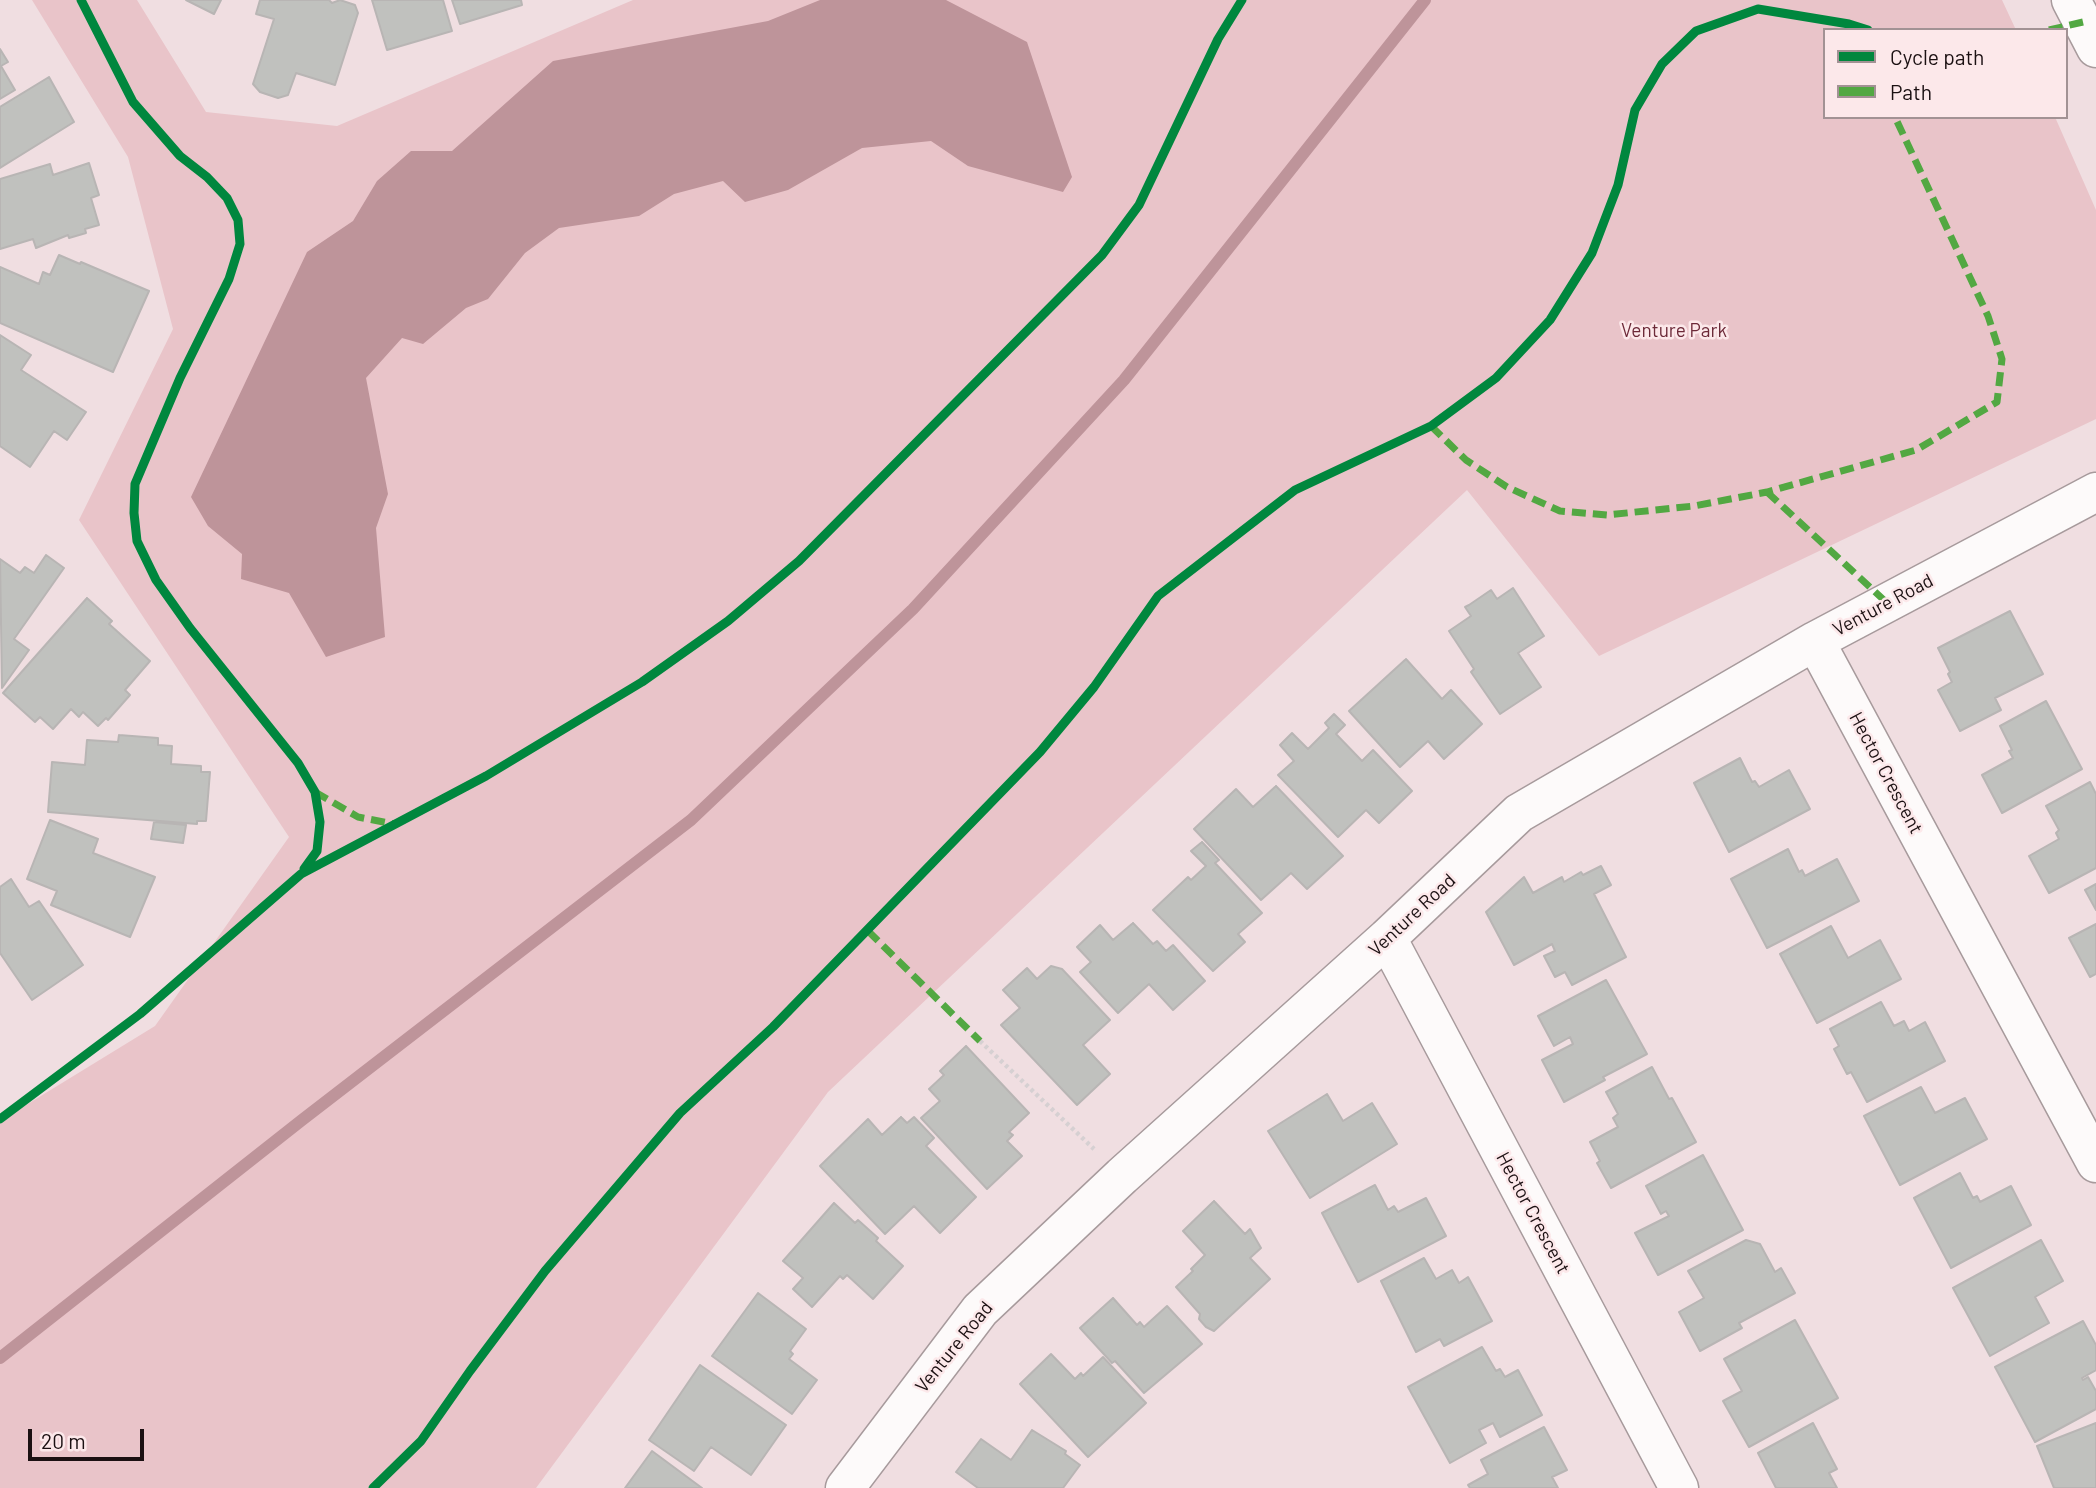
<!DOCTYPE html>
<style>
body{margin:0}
#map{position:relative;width:2096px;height:1488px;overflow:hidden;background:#f0dee1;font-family:Barlow,sans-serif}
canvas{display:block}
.legend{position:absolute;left:1823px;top:28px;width:245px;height:91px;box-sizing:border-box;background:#fce8ea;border:2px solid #a29294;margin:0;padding:9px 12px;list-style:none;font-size:21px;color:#1b1012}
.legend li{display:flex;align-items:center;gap:14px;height:35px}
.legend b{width:35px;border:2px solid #a29294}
.scale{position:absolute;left:28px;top:1429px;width:116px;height:32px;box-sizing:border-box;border:4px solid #1b1012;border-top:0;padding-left:9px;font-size:21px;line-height:24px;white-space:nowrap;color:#1b1012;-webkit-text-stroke:5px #fce8ea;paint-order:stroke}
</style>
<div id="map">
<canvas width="2096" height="1488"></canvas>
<ul class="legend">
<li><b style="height:9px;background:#00873e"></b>Cycle path</li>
<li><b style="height:9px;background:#52a842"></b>Path</li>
</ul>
<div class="scale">20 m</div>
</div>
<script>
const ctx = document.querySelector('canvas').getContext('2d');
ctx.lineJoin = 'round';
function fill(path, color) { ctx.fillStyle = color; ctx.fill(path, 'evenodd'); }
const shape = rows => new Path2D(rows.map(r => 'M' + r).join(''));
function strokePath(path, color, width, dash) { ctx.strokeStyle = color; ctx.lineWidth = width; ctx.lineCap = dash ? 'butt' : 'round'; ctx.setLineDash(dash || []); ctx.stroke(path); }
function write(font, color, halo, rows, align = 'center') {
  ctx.font = font + ' Barlow,sans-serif'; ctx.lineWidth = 5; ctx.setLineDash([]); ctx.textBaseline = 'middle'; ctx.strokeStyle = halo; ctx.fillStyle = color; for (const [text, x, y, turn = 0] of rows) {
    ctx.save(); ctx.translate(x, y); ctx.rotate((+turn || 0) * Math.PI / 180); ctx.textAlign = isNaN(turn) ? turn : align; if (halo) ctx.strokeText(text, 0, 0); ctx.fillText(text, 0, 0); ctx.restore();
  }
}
const green = shape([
 [32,0,137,0,206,112,337,126,633,0,2002,0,2016,30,1825,30,1825,117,2055,117,2096,210,2096,419,1599,656,1467,490,828,1092,536,1488,0,1488,0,1121,155,1026,289,837,79,520,173,329,128,157]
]);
const water = shape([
 [820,0,946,0,1027,42,1072,177,1063,192,968,166,931,141,862,148,788,190,745,202,723,181,674,194,639,216,559,228,525,253,488,299,466,308,423,344,402,338,366,378,388,494,376,528,385,637,326,657,289,593,241,579,242,554,208,526,191,497,307,252,353,221,377,181,411,151,452,151,553,61,768,21]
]);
const stream = shape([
 [0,1358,302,1120,691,820,913,609,1124,380,1425,0]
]);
const building = shape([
 [186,0,221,0,214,14,186,0],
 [260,0,329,0,332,3,340,0,355,5,358,13,335,85,296,73,288,95,278,98,260,92,253,84,274,19,256,14,260,0],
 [372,0,443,0,452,31,387,50,372,0],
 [452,0,521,0,522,5,460,24,452,0],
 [0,49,8,62,1,66,15,90,0,99,0,49],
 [49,77,74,122,0,168,0,107,49,77],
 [89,163,99,195,91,198,99,225,85,229,86,233,69,238,68,235,36,248,33,239,0,249,0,179,50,164,53,175,89,163],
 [59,255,80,264,81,262,149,291,113,372,0,323,0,267,39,284,43,272,50,275,59,255],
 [0,335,31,355,21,370,86,412,67,440,54,431,30,467,0,446,0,335],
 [46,555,64,568,14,639,29,650,2,688,0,559,20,573,25,567,34,573,46,555],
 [1513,588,1544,636,1518,653,1541,687,1500,714,1471,672,1474,669,1449,631,1471,616,1465,607,1469,605,1491,590,1497,599,1513,588],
 [87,598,112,621,109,624,150,661,125,690,130,695,108,720,106,718,98,726,83,712,79,717,71,709,53,729,40,717,35,722,3,693,87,598],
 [2010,611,2043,674,1995,698,2001,710,1960,731,1938,690,1952,682,1948,674,1950,672,1938,648,2010,611],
 [1406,659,1442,699,1451,690,1482,724,1444,759,1428,741,1400,767,1349,711,1406,659],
 [2046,701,2082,769,2002,813,1982,775,2013,758,2009,751,2012,750,2000,726,2046,701],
 [1334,714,1345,725,1336,734,1362,761,1373,750,1412,791,1379,823,1366,810,1338,837,1278,775,1294,761,1280,745,1292,733,1308,749,1329,728,1325,723,1334,714],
 [119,735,158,738,158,745,172,746,171,764,201,766,201,772,210,772,206,821,197,821,197,824,48,812,52,762,85,765,87,740,118,742,119,735],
 [1740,758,1752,782,1755,781,1759,787,1789,770,1810,809,1729,852,1694,783,1740,758],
 [2090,782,2096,794,2096,868,2049,893,2029,856,2059,839,2056,833,2059,830,2046,806,2090,782],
 [1276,786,1343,856,1307,889,1291,873,1261,900,1194,829,1236,789,1253,807,1276,786],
 [50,820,98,839,93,853,155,877,130,937,51,905,57,891,27,879,50,820],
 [154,822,186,825,183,843,151,839,154,822],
 [1202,842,1219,860,1215,863,1262,913,1238,934,1245,942,1213,971,1153,910,1188,877,1191,880,1206,866,1191,851,1202,842],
 [1788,849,1799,872,1802,870,1805,876,1837,859,1859,901,1767,948,1731,879,1788,849],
 [1601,866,1611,885,1594,894,1626,957,1572,985,1565,972,1555,977,1544,956,1555,951,1552,944,1514,965,1486,912,1524,877,1533,893,1562,877,1564,882,1581,872,1583,875,1601,866],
 [11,879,29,907,39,901,83,965,32,1000,0,953,0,887,11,879],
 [2096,884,2096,910,2085,890,2096,884],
 [1133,923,1153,944,1157,941,1166,951,1173,945,1205,981,1173,1010,1149,984,1118,1013,1080,972,1091,962,1077,947,1100,925,1113,940,1133,923],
 [2096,924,2096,974,2090,977,2069,938,2096,924],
 [1831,926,1848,958,1880,940,1901,979,1817,1023,1780,954,1831,926],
 [1051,966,1062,969,1110,1020,1083,1045,1110,1074,1077,1105,1001,1025,1020,1008,1003,990,1027,968,1037,979,1051,966],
 [1606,980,1647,1054,1603,1077,1605,1080,1564,1102,1542,1060,1573,1044,1570,1037,1554,1046,1538,1016,1606,980],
 [1881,1002,1894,1026,1904,1021,1909,1031,1925,1022,1945,1061,1867,1102,1851,1072,1847,1074,1834,1049,1839,1046,1830,1029,1881,1002],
 [966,1046,1029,1113,1009,1132,1013,1135,1007,1141,1022,1156,987,1189,921,1118,940,1101,929,1089,944,1075,940,1071,966,1046],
 [1652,1067,1669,1099,1672,1098,1696,1142,1611,1188,1597,1163,1600,1161,1590,1142,1618,1127,1613,1118,1618,1114,1606,1092,1652,1067],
 [1921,1087,1935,1113,1965,1098,1987,1139,1900,1185,1864,1116,1921,1087],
 [1327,1094,1343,1121,1372,1103,1397,1144,1310,1198,1268,1131,1327,1094],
 [901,1117,907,1123,914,1117,934,1138,926,1146,976,1197,940,1233,914,1206,885,1234,820,1166,868,1119,882,1135,901,1117],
 [1703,1155,1743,1230,1658,1275,1635,1233,1669,1216,1666,1211,1661,1214,1646,1186,1703,1155],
 [1960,1173,1973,1198,1977,1196,1980,1202,2011,1186,2031,1225,1951,1268,1914,1198,1960,1173],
 [1375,1185,1388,1210,1394,1206,1398,1212,1426,1198,1446,1236,1358,1282,1322,1213,1375,1185],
 [1214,1201,1245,1234,1250,1229,1261,1248,1250,1258,1270,1279,1214,1331,1206,1327,1199,1319,1200,1314,1176,1287,1193,1271,1191,1269,1205,1255,1183,1231,1214,1201],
 [834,1203,855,1223,858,1220,878,1238,876,1241,903,1266,873,1299,847,1275,843,1279,840,1276,812,1307,793,1289,803,1278,783,1261,834,1203],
 [1746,1240,1760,1244,1775,1272,1781,1268,1795,1293,1739,1323,1742,1328,1700,1351,1679,1312,1704,1298,1688,1271,1746,1240],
 [2041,1240,2063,1281,2035,1297,2049,1323,1990,1356,1953,1288,2041,1240],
 [1424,1258,1436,1279,1452,1270,1459,1283,1468,1277,1492,1321,1444,1346,1440,1339,1416,1352,1381,1281,1424,1258],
 [758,1293,806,1329,790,1351,793,1354,789,1359,817,1380,792,1414,712,1356,758,1293],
 [1113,1298,1137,1325,1140,1322,1144,1327,1167,1306,1202,1344,1144,1393,1115,1361,1112,1363,1080,1328,1113,1298],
 [1795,1320,1838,1398,1749,1447,1723,1401,1742,1391,1724,1359,1795,1320],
 [2083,1321,2096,1345,2096,1370,2082,1378,2083,1380,2088,1377,2096,1391,2096,1409,2035,1442,1995,1367,2083,1321],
 [1482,1347,1496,1371,1500,1369,1505,1377,1518,1370,1542,1415,1500,1437,1493,1423,1479,1430,1486,1443,1450,1463,1408,1387,1482,1347],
 [1051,1354,1075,1379,1081,1373,1083,1376,1103,1357,1146,1403,1088,1457,1020,1384,1051,1354],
 [700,1365,786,1425,751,1475,711,1447,694,1471,649,1440,700,1365],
 [1813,1423,1837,1469,1829,1473,1837,1488,1776,1488,1758,1453,1813,1423],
 [2096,1423,2096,1488,2054,1488,2037,1446,2096,1423],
 [1544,1427,1567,1470,1552,1477,1558,1488,1470,1488,1468,1485,1488,1474,1481,1460,1544,1427],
 [1032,1430,1066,1451,1065,1454,1080,1465,1063,1488,978,1488,956,1472,981,1439,1011,1460,1032,1430],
 [652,1451,702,1488,625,1488,652,1451]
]);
const path = shape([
 [980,1041,1094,1149]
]);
const minor = shape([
 [2071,0,2096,48],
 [1815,641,2096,1163],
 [1387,938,1679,1488],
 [845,1488,980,1310,1122,1176,1387,938,1519,813,1815,641,2096,492]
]);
const quiet = shape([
 [2049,30,2083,22],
 [1431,426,1466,460,1507,487,1560,511,1607,515,1694,506,1767,492,1916,450,1997,402,2002,359,1988,316,1895,117],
 [1767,492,1886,602],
 [315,792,358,817,394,824],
 [868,931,980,1041]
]);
const cycleway = shape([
 [81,0,133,102,180,156,207,177,227,198,238,220,240,244,229,279,180,378,135,484,134,513,137,541,156,580,190,628,298,763,315,792,320,822,317,851,304,869],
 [0,1119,140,1014,301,874,486,776,642,682,728,621,799,561,1102,255,1139,205,1218,39,1242,0],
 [373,1488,421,1441,470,1371,545,1271,680,1113,773,1027,1040,752,1094,687,1158,596,1295,490,1431,426,1496,378,1550,320,1592,253,1618,185,1635,110,1662,64,1696,31,1758,9,1849,24,1868,30]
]);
const parkNames = [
 ["Venture Park",1674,331]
];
const streetNames = [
 ["Venture Road",1883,605,-28],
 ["Hector Crescent",1886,773,62],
 ["Venture Road",1412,915,-43],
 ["Hector Crescent",1533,1213,62],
 ["Venture Road",954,1347,-51]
];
fill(green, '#e9c4c9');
fill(water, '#be949a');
strokePath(stream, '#be949a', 12);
fill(building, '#c0c1be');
strokePath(building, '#b8b5b4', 2);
strokePath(minor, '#a79a9c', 41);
strokePath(path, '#d6d0d2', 4.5, [3.5, 3.5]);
strokePath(minor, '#fdfafa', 38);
strokePath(quiet, '#52a842', 7, [14, 7]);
strokePath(cycleway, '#00873e', 9);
write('19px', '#6c2938', '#fce8ea', parkNames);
write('19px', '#1b1012', '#fce8ea', streetNames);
</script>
